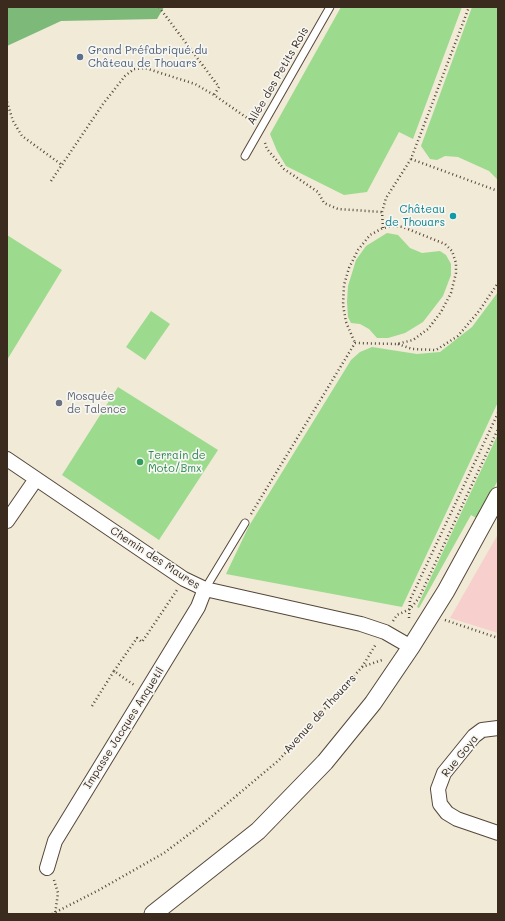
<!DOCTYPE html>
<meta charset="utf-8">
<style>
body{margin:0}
#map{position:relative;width:505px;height:921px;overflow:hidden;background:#f0ead6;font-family:Mali,sans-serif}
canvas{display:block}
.frame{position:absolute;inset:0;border:8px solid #3b2a1e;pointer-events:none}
</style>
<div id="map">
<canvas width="505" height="921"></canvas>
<div class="frame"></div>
</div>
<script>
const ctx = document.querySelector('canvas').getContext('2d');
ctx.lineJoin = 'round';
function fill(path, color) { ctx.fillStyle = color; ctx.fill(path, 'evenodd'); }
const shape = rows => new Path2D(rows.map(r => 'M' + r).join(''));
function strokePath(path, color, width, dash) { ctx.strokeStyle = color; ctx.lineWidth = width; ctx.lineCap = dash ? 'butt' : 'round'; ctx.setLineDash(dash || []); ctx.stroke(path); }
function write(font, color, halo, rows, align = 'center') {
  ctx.font = font + ' Mali,sans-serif'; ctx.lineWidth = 3.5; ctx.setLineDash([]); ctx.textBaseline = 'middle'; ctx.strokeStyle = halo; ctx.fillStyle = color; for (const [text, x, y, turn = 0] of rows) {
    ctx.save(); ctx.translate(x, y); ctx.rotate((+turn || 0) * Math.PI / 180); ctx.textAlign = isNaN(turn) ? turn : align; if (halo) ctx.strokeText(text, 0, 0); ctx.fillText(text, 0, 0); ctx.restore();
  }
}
const built = shape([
 [498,534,498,633,450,618]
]);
const green = shape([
 [341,7,462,7,413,139,399,132,367,192,344,195,286,166,277,151,270,134],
 [472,7,498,7,498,180,489,171,458,157,445,156,437,160,430,159,421,146],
 [387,233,398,235,410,248,422,253,440,251,446,255,451,264,451,275,443,296,423,322,405,333,388,338,377,338,369,329,360,324,351,323,348,317,347,302,348,286,356,260,366,246],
 [7,235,62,270,7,360],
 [498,292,498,402,402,607,226,574,249,526,351,360,360,352,372,347,417,354,440,352,472,327],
 [151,311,170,324,145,360,126,347],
 [118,387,218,450,159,540,62,475],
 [498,434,498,480,478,519,471,515,419,608,417,607]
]);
const forest = shape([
 [7,7,164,7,157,19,61,21,7,46]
]);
const path = shape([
 [159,7,219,87,214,95],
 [7,102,13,121,22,136,62,165],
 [265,143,267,149,284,169,318,192,324,203,338,209,382,212],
 [411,159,498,191],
 [51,181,103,104,125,76,134,69,145,68,195,84,214,95,253,122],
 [383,228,382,212,386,198,411,159,469,7],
 [398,344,412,349,436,350,458,336,479,311,498,283],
 [251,514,355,343,397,344,413,340,428,329,441,312,451,293,456,273,456,263,452,251,445,244,403,227,393,226,383,228,370,235,358,250,349,268,344,285,343,305,346,322,355,343],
 [409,618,410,600,498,413],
 [445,620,498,638],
 [393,621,397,615,410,609,419,598,498,429],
 [362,667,376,644],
 [114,671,137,638,142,642,177,590],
 [92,706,114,671,134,685],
 [54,880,58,893,55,914],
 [52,914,99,890,164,853,204,823,279,760,362,667,382,660]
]);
const service = shape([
 [245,156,330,7],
 [205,589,245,523]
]);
const minor = shape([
 [7,459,184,579,205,589,361,624,385,632,411,647],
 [7,521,36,479],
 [498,728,482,730,474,736,444,773,438,789,440,804,447,813,457,819,498,833],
 [47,868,55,841,198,607,205,589]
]);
const tertiary = shape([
 [153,914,258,831,325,762,373,703,411,647,446,591,498,496]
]);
const markers = [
 [80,57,4,"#5c6f8a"],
 [453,216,4,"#0f9aa8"],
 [59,403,4,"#6b7280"],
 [140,462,4,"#2e9e5b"]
];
const serviceNames = [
 ["Grand Préfabriqué du",88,51],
 ["Château de Thouars",88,64]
];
const streetNames = [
 ["Allée des Petits Rois",278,76,-60],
 ["Chemin des Maures",155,558,33],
 ["Avenue de Thouars",320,714,-48],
 ["Impasse Jacques Anquetil",124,728,-58],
 ["Rue Goya",460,756,-51]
];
const cultureNames = [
 ["Château",445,210],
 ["de Thouars",445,223]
];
const worshipNames = [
 ["Mosquée",67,397],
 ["de Talence",67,410]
];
const leisureNames = [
 ["Terrain de",148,456],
 ["Moto/Bmx",148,469]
];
fill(built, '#f7d0cd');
fill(green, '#9cda8e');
fill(forest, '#7dba79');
strokePath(service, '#56473a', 9);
strokePath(minor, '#56473a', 16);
strokePath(tertiary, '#56473a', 19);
strokePath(path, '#56473a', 2.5, [1, 3]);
strokePath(service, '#fff', 7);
strokePath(minor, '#fff', 14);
strokePath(tertiary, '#fff', 17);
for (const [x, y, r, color] of markers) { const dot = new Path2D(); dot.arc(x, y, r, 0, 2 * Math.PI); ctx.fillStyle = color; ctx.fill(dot); strokePath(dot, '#f6f6f2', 1.5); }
write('11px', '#4e5e75', '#f6f6f2', serviceNames, 'left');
write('11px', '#3b2a1e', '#f6f6f2', streetNames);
write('11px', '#0d838f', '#f6f6f2', cultureNames, 'right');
write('11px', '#5b616d', '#f6f6f2', worshipNames, 'left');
write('11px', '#27864d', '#f6f6f2', leisureNames, 'left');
</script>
